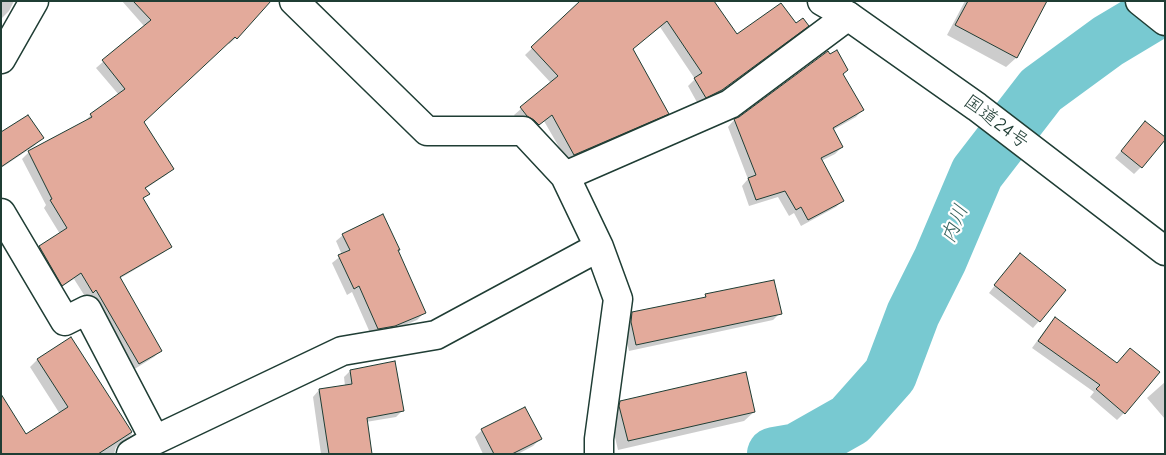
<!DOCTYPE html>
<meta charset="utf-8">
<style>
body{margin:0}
#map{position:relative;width:1166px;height:455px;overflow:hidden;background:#fff;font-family:"Comic Neue",sans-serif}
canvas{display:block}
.frame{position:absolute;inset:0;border:2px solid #1f3d34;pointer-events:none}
</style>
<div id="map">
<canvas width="1166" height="455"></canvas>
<div class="frame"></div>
</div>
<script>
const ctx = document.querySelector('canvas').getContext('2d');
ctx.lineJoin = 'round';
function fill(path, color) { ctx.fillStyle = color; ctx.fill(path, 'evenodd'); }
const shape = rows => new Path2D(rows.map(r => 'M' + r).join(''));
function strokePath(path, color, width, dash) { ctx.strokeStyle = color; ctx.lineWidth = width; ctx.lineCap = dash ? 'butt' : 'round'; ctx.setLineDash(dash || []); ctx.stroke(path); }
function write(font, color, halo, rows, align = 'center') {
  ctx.font = font + ' "Comic Neue","Klee One",sans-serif'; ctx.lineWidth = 4.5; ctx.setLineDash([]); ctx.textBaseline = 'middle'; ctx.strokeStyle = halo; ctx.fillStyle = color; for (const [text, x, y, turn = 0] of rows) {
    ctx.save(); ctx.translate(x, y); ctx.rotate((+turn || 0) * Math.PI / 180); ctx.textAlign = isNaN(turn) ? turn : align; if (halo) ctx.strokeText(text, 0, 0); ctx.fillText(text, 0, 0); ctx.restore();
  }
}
const shadow = shape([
 [1,1,14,1,9,11,1,19],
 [122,1,256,1,236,38,229,44,227,42,143,122,172,169,166,175,145,189,148,194,142,199,170,247,163,253,119,279,161,350,154,357,133,370,89,296,86,298,74,279,55,291,33,254,40,247,60,234,44,208,46,205,22,159,29,152,84,122,91,115,119,95,96,68,144,26],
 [581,1,737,36,795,25,807,25,801,32,714,97,698,104,688,86,695,79,660,27,631,50,667,114,660,120,567,161,544,121,531,131,520,123,514,115,551,83,525,55],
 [965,1,1046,1,1016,58,1006,67,947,35],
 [847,70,842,75,862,110,856,117,833,130,842,147,835,154,821,161,842,201,836,207,801,226,794,213,789,216,778,197,749,206,742,186,748,179,728,127,734,120,740,118],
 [1139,130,1141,167,1134,174,1115,158],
 [1,134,42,138,34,146,1,168],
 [343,235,397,251,424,313,417,320,387,333,371,335,352,292,347,295,332,263,342,255,336,241],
 [1013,262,1039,321,1033,328,989,293],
 [706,295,780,313,773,320,629,351,624,329,625,321,633,313,702,300],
 [1055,319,1124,413,1117,420,1090,397,1094,392,1032,348,1048,326],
 [71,338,132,434,124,442,116,447,114,454,1,454,26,436,60,414,30,367,37,360],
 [350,371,402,411,396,417,366,422,371,454,321,454,313,397,319,390,345,386,344,377],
 [1165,382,1165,419,1147,398],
 [621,402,754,412,744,421,618,450,610,416,611,411],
 [482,430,540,439,533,446,518,454,483,454,475,437]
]);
const river = shape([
 [774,454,797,450,850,420,890,375,913,314,940,260,977,173,1041,90,1108,41,1165,7]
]);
const building = shape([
 [133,1,271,1,237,39,235,37,144,122,174,169,145,188,150,194,143,198,172,247,120,277,162,351,139,364,96,290,93,293,81,273,62,286,39,246,67,228,50,200,52,199,28,151,92,117,90,114,125,89,102,60,151,20,133,1],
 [580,1,714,1,737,34,781,3,796,23,803,18,809,26,722,90,706,98,694,78,702,73,667,21,633,49,669,114,574,155,552,115,539,125,534,120,527,116,520,107,558,76,531,47,580,1],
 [968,1,1047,1,1017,58,955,25,968,1],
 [837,50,848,70,843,74,864,110,833,128,843,147,821,158,844,201,808,220,801,207,796,210,785,191,756,200,748,178,756,175,734,119,739,117,828,51,830,54,837,50],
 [28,115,44,138,1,167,1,132,28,115],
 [1145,121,1165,137,1165,140,1142,168,1121,151,1145,121],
 [383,214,400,250,398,250,426,313,395,326,378,329,359,286,354,289,338,255,350,250,342,234,383,214],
 [1020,253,1066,290,1040,322,994,285,1020,253],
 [774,280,782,314,636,345,631,322,632,312,706,297,705,294,774,280],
 [1055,317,1117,363,1130,348,1160,372,1125,414,1096,389,1100,385,1038,341,1055,317],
 [71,337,132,432,98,454,1,454,1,394,26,434,68,407,37,359,71,337],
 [395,361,404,411,367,418,372,454,329,454,319,389,352,384,350,370,395,361],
 [746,372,755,412,628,441,619,406,620,401,746,372],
 [525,407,542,439,512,454,494,454,481,429,525,407]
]);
const street = shape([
 [294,1,427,131,523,131,565,176,599,247,618,299,599,439,599,454],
 [1140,1,1165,21],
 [1,59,34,1],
 [565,176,730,104,848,16],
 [1,213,65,321,87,310,155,440],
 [131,454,155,440,342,351,436,335,599,247]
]);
const highway = shape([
 [822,1,848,16,977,107,1165,251]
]);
const streetNames = [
 ["国道24号",996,122,37]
];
const waterNames = [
 ["内川",955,224,-67]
];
fill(shadow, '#0003');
strokePath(river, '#78c9d1', 54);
fill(building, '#e3aa9b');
strokePath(building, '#1f3d34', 1);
strokePath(street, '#1f3d34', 31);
strokePath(highway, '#1f3d34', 31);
strokePath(street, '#fff', 28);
strokePath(highway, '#fff', 28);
write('19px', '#1f3d34', '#fff', streetNames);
write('italic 20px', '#35605b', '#fff', waterNames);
</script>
